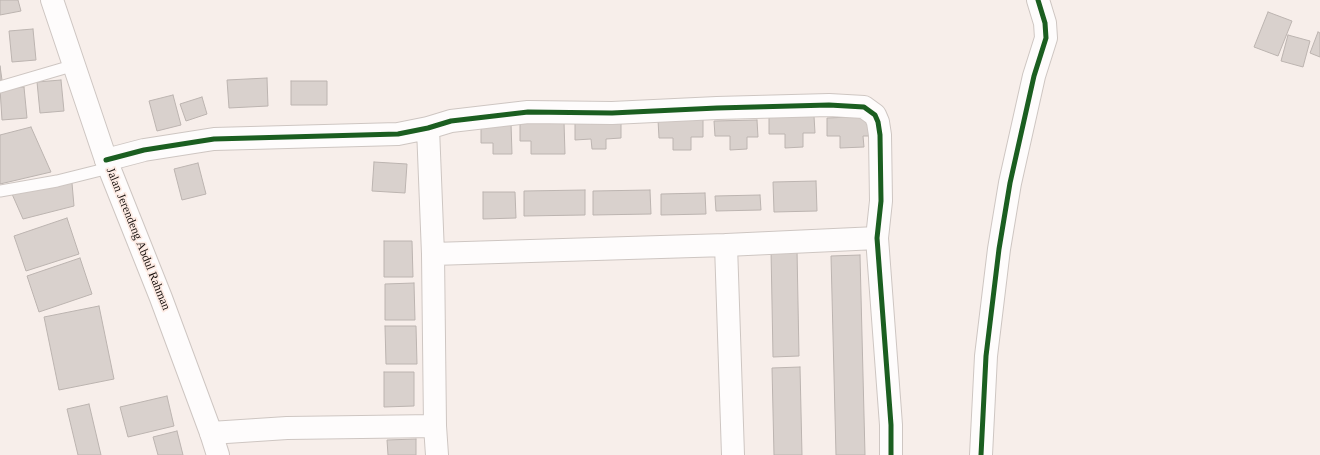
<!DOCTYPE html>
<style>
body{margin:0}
canvas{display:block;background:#f7eeea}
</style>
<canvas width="1320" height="455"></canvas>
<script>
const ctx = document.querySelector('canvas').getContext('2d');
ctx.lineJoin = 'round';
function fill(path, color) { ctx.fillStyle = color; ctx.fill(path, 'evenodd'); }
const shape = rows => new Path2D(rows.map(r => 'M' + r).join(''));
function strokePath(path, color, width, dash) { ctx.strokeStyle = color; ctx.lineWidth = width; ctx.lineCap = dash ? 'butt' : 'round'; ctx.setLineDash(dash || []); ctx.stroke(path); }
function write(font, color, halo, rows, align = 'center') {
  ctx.font = font + ' "Times New Roman",serif'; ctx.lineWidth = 3.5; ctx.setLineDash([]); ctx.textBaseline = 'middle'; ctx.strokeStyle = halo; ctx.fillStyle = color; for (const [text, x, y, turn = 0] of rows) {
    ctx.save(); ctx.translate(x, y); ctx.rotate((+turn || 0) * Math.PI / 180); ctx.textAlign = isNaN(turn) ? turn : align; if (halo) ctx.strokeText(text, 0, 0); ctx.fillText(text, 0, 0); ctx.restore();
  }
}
const building = shape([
 [0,0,18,0,21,11,0,15,0,0],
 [1268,12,1292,21,1278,56,1254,47,1268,12],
 [33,29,36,60,12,62,9,31,33,29],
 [1318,32,1320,33,1320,57,1310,53,1318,32],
 [1288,35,1310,41,1303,67,1281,61,1288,35],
 [0,66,2,80,0,81,0,66],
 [267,78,268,106,229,108,227,80,267,78],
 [61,80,64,111,40,113,37,82,61,80],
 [291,81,327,81,327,105,291,105,291,81],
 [24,87,27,118,2,120,0,89,24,87],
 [173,95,181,125,157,131,149,101,173,95],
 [202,97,207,114,186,121,180,104,202,97],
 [814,116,815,133,803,133,803,147,785,148,785,134,769,134,769,117,814,116],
 [872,116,872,136,863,136,864,147,840,148,840,136,827,136,827,118,872,116],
 [703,118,703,137,691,137,691,150,673,150,673,138,659,138,658,120,703,118],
 [621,119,621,138,606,139,606,149,592,149,591,139,575,140,575,120,621,119],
 [757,120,758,137,747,137,747,149,730,150,730,136,715,136,714,121,757,120],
 [564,122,565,154,531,154,531,141,520,141,520,123,564,122],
 [481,123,511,123,512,154,493,154,493,143,481,143,481,123],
 [31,127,51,172,0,184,0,135,31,127],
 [374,162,407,164,405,193,372,191,374,162],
 [198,163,206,194,182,200,174,169,198,163],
 [816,181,817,211,774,212,773,182,816,181],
 [72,183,74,206,23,219,12,194,72,183],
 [585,190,585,215,524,216,524,191,585,190],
 [650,190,651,214,593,215,593,191,650,190],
 [483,192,515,192,516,218,483,219,483,192],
 [705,193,706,214,661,215,661,194,705,193],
 [760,195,761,210,716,211,715,196,760,195],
 [67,218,79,254,26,271,14,236,67,218],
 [384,241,412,241,413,277,384,277,384,241],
 [797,249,799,356,773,357,771,250,797,249],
 [860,255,865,455,836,455,831,256,860,255],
 [80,258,92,294,39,312,27,276,80,258],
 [414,283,415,320,385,320,385,284,414,283],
 [99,306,114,379,59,390,44,317,99,306],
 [385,326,416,326,417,364,386,364,385,326],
 [800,367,802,455,774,455,772,368,800,367],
 [384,372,414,372,414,406,384,407,384,372],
 [167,396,174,426,128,437,120,407,167,396],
 [89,404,101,455,78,455,67,409,89,404],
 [177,431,183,455,158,455,153,437,177,431],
 [416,439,416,455,388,455,387,440,416,439]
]);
const lane = shape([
 [0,87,75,65],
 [0,191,57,181,109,168]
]);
const street = shape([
 [428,128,433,254,435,426,437,455],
 [106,160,144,150,214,139,398,134,428,128,451,121,528,112,612,113,717,108,829,105,864,107,875,115,878,122,880,135,881,201,877,238,891,425,891,455],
 [726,245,733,455],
 [433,254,726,245,877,238],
 [211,433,287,428,435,426],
 [981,455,986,356,999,249,1010,183,1034,76,1046,38,1045,23,1038,0]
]);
const highway = shape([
 [52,0,106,160,161,298,211,433,218,455]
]);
const cycleway = shape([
 [106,160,144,150,214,139,398,134,428,128,451,121,528,112,612,113,717,108,829,105,864,107,875,115,878,122,880,135,881,201,877,238,891,425,891,455],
 [981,455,986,356,999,249,1010,183,1034,76,1046,38,1045,23,1038,0]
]);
const streetNames = [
 ["Jalan Jerendeng Abdul Rahman",138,239,68]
];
fill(building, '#d9d1cd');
strokePath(building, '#bcb4b0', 1);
strokePath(lane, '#cec6c2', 13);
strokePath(street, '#cec6c2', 24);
strokePath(highway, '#cec6c2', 24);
strokePath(lane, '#fefcfc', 11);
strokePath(street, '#fefcfc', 22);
strokePath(highway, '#fefcfc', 22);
strokePath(cycleway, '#1b5e20', 5);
write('12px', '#150e0b', '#fdebe4', streetNames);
</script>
